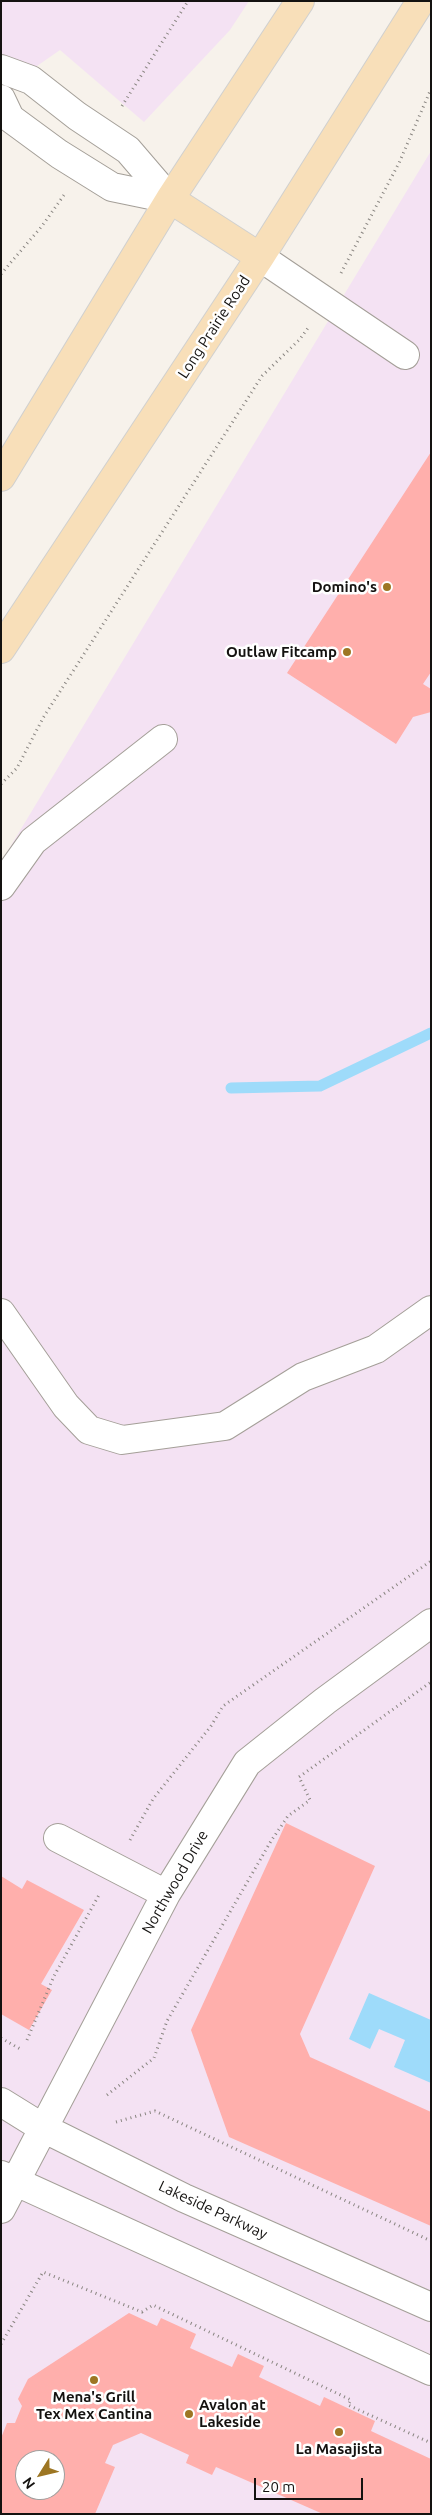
<!DOCTYPE html>
<style>
body{margin:0}
#map{position:relative;width:432px;height:2515px;overflow:hidden;background:#f7f2eb;font-family:Ubuntu,sans-serif}
canvas{display:block}
.frame{position:absolute;inset:0;border:2px solid #141210;pointer-events:none}
.north{position:absolute;left:15px;top:2450px;width:50px;height:50px;box-sizing:border-box;background:#fff;border:1px solid #a1a09f;border-radius:50%;rotate:234deg;font-size:14px;font-weight:700;line-height:20px;text-align:center;color:#141210}
.north::after{content:'';display:block;margin:auto;width:18px;height:22px;background:#9d7623;clip-path:polygon(50% 0,100% 100%,50% 72%,0 100%)}
.scale{position:absolute;left:254px;top:2478px;width:109px;height:22px;box-sizing:border-box;border:2px solid #141210;border-top:0;padding-left:6px;font-size:15px;line-height:18px;white-space:nowrap;color:#141210;-webkit-text-stroke:4px #fff;paint-order:stroke}
</style>
<div id="map">
<canvas width="432" height="2515"></canvas>
<div class="frame"></div>
<div class="north">N</div>
<div class="scale">20 m</div>
</div>
<script>
const ctx = document.querySelector('canvas').getContext('2d');
ctx.lineJoin = 'round';
function fill(path, color) { ctx.fillStyle = color; ctx.fill(path, 'evenodd'); }
const shape = rows => new Path2D(rows.map(r => 'M' + r).join(''));
function strokePath(path, color, width, dash) { ctx.strokeStyle = color; ctx.lineWidth = width; ctx.lineCap = dash ? 'butt' : 'round'; ctx.setLineDash(dash || []); ctx.stroke(path); }
function write(font, color, halo, rows, align = 'center') {
  ctx.font = font + ' Ubuntu,sans-serif'; ctx.lineWidth = 5; ctx.setLineDash([]); ctx.textBaseline = 'middle'; ctx.strokeStyle = halo; ctx.fillStyle = color; for (const [text, x, y, turn = 0] of rows) {
    ctx.save(); ctx.translate(x, y); ctx.rotate((+turn || 0) * Math.PI / 180); ctx.textAlign = isNaN(turn) ? turn : align; if (halo) ctx.strokeText(text, 0, 0); ctx.fillText(text, 0, 0); ctx.restore();
  }
}
const commercial = shape([
 [1,1,249,1,230,30,144,122,60,50,1,91],
 [431,151,431,2514,1,2514,1,862],
 [25,2460,55,2460,55,2490,25,2490]
]);
const water = shape([
 [369,1993,431,2020,431,2083,394,2067,405,2040,379,2029,370,2049,349,2039]
]);
const stream = shape([
 [231,1088,320,1086,431,1033]
]);
const building = shape([
 [431,452,431,672,423,684,431,689,431,712,413,717,396,744,287,673],
 [286,1823,375,1866,300,2034,310,2057,431,2112,431,2226,229,2137,191,2030],
 [1,1876,22,1889,27,1880,84,1910,41,1984,52,1990,29,2030,1,2014],
 [129,2313,157,2326,161,2318,196,2334,190,2348,232,2367,238,2354,264,2366,259,2377,320,2406,324,2397,375,2421,371,2431,431,2459,431,2514,323,2514,216,2467,212,2475,186,2463,189,2455,141,2433,113,2445,105,2463,115,2467,95,2514,1,2514,1,2438,7,2423,15,2423,22,2406,18,2399,28,2379],
 [25,2460,55,2460,55,2490,25,2490]
]);
const path = shape([
 [122,106,188,1],
 [341,273,399,163,431,89],
 [1,274,42,226,64,195],
 [1,784,17,768,43,718,262,376,300,339,308,328],
 [130,1840,153,1799,211,1726,223,1706,431,1561],
 [1,2038,22,2050],
 [27,2040,54,1976,99,1895],
 [107,2095,154,2058,167,2021,271,1841,288,1816,310,1800,299,1777,431,1682],
 [116,2122,155,2111,431,2241],
 [1,2344,43,2272,142,2312,153,2305,351,2400,348,2405,431,2443]
]);
const minor = shape([
 [1,69,31,80,77,116,128,150,170,199],
 [1,99,10,118,59,154,112,187,170,199],
 [260,257,405,355],
 [1,886,33,841,163,739],
 [1,1313,66,1406,89,1430,122,1440,225,1426,303,1377,376,1349,431,1310],
 [58,1838,166,1894],
 [1,2102,43,2128,184,2198,431,2307],
 [1,2175,431,2371],
 [1,2209,166,1894,247,1763,325,1701,431,1623]
]);
const major = shape([
 [170,199,260,257],
 [1,477,170,199,300,1],
 [1,649,260,257,421,1]
]);
const markers = [
 [387,587,5,"#9d7623"],
 [347,652,5,"#9d7623"],
 [94,2380,5,"#9d7623"],
 [189,2414,5,"#9d7623"],
 [339,2432,5,"#9d7623"]
];
const streetNames = [
 ["Long Prairie Road",214,327,-57],
 ["Northwood Drive",175,1882,-60],
 ["Lakeside Parkway",213,2210,25]
];
const poiNames = [
 ["Domino's",377,587],
 ["Outlaw Fitcamp",337,652],
 ["Mena's Grill",94,2397,"center"],
 ["Tex Mex Cantina",94,2414,"center"],
 ["Avalon at",199,2405,"left"],
 ["Lakeside",199,2422,"left"],
 ["La Masajista",339,2449,"center"]
];
fill(commercial, '#f4e2f3');
fill(water, '#9edbfa');
strokePath(stream, '#9edbfa', 11);
fill(building, '#ffafac');
strokePath(minor, '#a49f98', 30);
strokePath(major, '#d0d0cf', 30);
strokePath(path, '#898580', 3, [1, 4]);
strokePath(minor, '#fff', 28);
strokePath(major, '#f8dfb9', 28);
for (const [x, y, r, color] of markers) { const dot = new Path2D(); dot.arc(x, y, r, 0, 2 * Math.PI); ctx.fillStyle = color; ctx.fill(dot); strokePath(dot, '#fff', 2); }
write('15px', '#141210', '#fff', streetNames);
write('bold 15px', '#141210', '#fff', poiNames, 'right');
</script>
